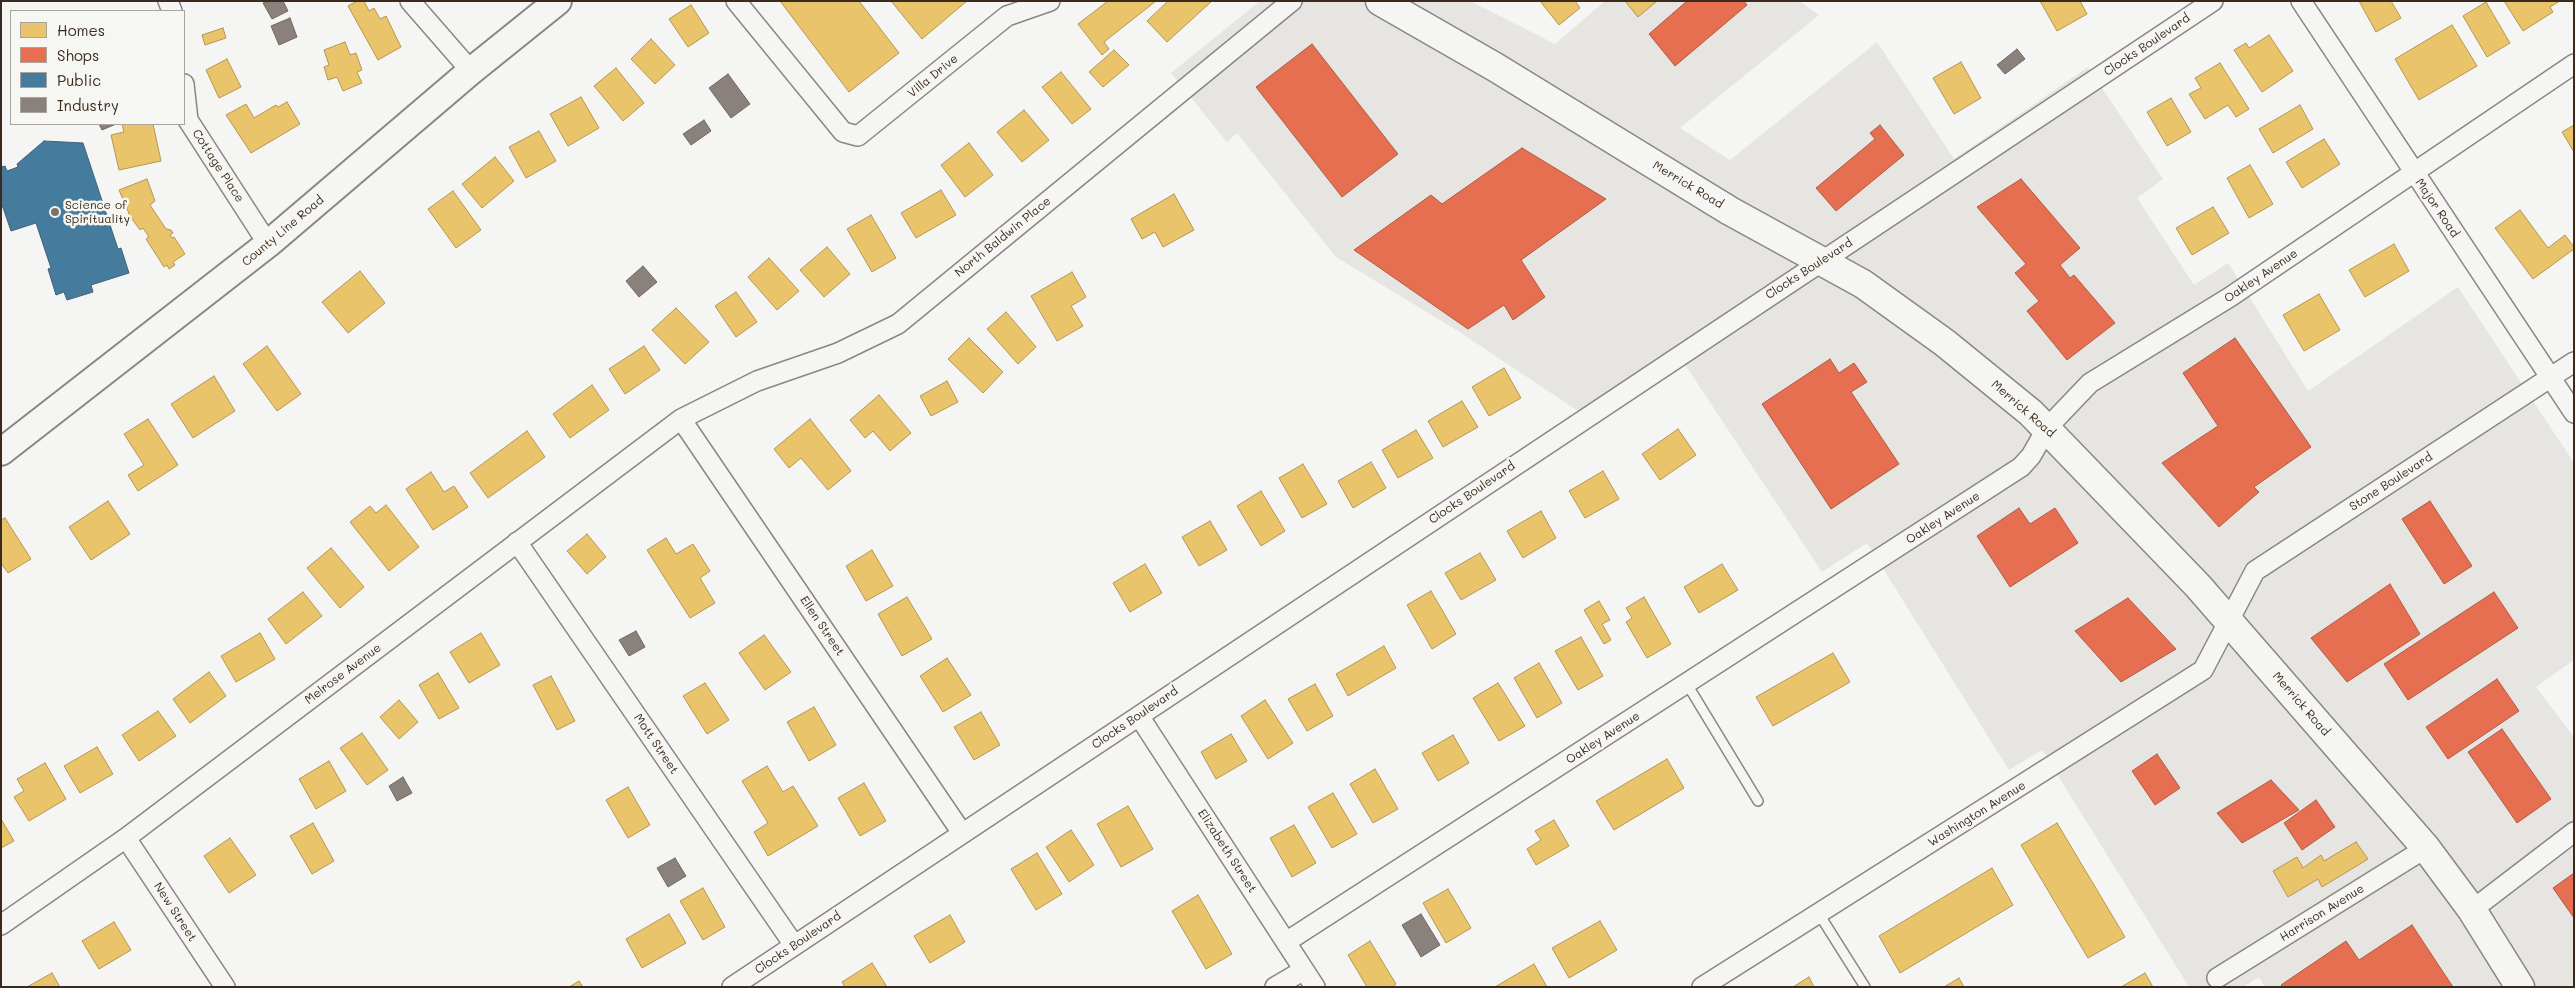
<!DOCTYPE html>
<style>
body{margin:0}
#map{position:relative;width:2575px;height:988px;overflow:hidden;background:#f5f5f3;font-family:Mali,sans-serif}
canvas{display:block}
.frame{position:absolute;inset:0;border:2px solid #3b2a1e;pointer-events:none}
.legend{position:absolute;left:10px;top:10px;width:175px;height:115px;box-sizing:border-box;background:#f6f6f2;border:1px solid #aba49d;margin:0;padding:6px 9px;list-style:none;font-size:15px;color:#3b2a1e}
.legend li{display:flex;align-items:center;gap:10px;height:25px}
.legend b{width:25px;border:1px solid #aba49d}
</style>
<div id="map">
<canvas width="2575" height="988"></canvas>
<div class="frame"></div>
<ul class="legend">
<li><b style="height:14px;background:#e9c46a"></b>Homes</li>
<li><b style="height:14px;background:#e76f51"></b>Shops</li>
<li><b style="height:14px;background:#457b9d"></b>Public</li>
<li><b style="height:14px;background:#8a817c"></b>Industry</li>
</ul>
</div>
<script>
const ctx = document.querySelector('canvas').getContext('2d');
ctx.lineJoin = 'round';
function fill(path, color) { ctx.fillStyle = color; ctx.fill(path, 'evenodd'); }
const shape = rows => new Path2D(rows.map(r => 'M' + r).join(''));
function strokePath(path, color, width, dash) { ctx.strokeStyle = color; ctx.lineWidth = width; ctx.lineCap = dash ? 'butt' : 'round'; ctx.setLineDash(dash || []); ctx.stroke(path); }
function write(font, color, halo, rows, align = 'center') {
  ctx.font = font + ' Mali,sans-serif'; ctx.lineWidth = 5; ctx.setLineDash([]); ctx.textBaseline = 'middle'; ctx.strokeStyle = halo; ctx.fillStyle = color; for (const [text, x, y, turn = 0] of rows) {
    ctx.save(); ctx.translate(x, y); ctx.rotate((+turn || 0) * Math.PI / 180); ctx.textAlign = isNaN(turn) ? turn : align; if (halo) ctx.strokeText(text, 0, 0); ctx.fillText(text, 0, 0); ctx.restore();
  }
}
const built = shape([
 [1260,1,1470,1,1555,44,1605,1,1799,1,1819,15,1680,128,1730,160,1877,42,1954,159,2088,67,2163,179,2137,198,2194,285,2228,263,2308,391,2458,287,2574,463,2574,660,2536,687,2574,737,2574,987,2265,987,2259,977,2243,987,2189,987,2042,750,2009,770,1867,543,1822,572,1676,351,1581,413,1458,331,1336,257,1237,133,1227,142,1171,73]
]);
const homes = shape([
 [357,1,364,1,369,11,374,8,380,19,386,16,401,47,378,60,348,6,357,1],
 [780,1,859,1,899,53,849,92,780,1],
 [891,1,967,1,922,39,891,1],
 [1108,1,1156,1,1104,42,1109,49,1102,55,1078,24,1108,1],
 [1168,1,1212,1,1167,42,1147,21,1168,1],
 [1540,1,1575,1,1580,8,1559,25,1540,1],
 [1625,1,1657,1,1638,17,1625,1],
 [2040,1,2080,1,2087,14,2057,31,2040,1],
 [2359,1,2391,1,2401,18,2376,32,2359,1],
 [2504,1,2560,1,2550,7,2553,12,2523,31,2504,1],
 [2486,2,2510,43,2487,57,2463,16,2486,2],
 [691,5,709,33,688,47,669,19,691,5],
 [2452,25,2477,66,2419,100,2395,59,2452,25],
 [223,28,226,38,205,45,202,35,223,28],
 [2269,35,2293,71,2262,92,2234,50,2246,43,2249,48,2269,35],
 [651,39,675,65,655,84,631,59,651,39],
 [345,42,350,55,356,53,362,70,357,72,362,83,343,91,337,77,328,80,324,67,329,65,324,50,345,42],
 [1114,50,1129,65,1103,87,1089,72,1114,50],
 [227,59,241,87,219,98,206,70,227,59],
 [1961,62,1981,98,1954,114,1933,78,1961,62],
 [2220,63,2249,109,2236,117,2228,105,2205,119,2189,94,2201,88,2195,78,2220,63],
 [616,68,644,103,623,121,594,86,616,68],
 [1061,72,1091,109,1072,124,1042,87,1061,72],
 [581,97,599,128,568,146,550,114,581,97],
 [2171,98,2191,132,2167,146,2147,112,2171,98],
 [287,102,300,124,251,153,226,115,246,104,254,118,276,105,278,107,287,102],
 [2300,105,2313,129,2273,153,2259,129,2300,105],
 [1024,110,1049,140,1022,162,997,132,1024,110],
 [122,124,153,124,161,161,119,170,111,135,124,132,122,124],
 [2574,125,2574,152,2562,132,2574,125],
 [539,131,556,161,526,178,509,147,539,131],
 [2324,139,2340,164,2302,188,2286,162,2324,139],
 [969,143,993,175,965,197,941,165,969,143],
 [495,157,514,181,482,208,462,184,495,157],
 [2250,165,2273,204,2249,218,2227,178,2250,165],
 [147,179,155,201,150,205,166,229,171,230,173,233,170,235,172,238,174,237,185,254,173,262,175,265,169,269,167,265,164,267,146,239,149,237,143,228,140,230,130,216,119,190,147,179],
 [941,190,956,215,916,238,901,213,941,190],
 [453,191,481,230,456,248,428,209,453,191],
 [1174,194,1194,230,1163,247,1155,232,1142,239,1131,219,1174,194],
 [2213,207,2229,233,2192,255,2176,228,2213,207],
 [2520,210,2548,248,2565,235,2574,247,2574,249,2533,279,2495,228,2520,210],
 [871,215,896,258,872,272,847,229,871,215],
 [2394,244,2409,271,2365,297,2349,270,2394,244],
 [827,247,850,274,824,297,800,270,827,247],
 [769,258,799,291,777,310,748,277,769,258],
 [360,271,385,303,348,333,322,302,360,271],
 [1072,272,1086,297,1071,306,1083,326,1057,341,1031,296,1072,272],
 [736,292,757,322,736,337,715,306,736,292],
 [2319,294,2340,330,2304,351,2283,315,2319,294],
 [676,308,709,342,685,364,652,330,676,308],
 [1006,312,1036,347,1018,364,987,329,1006,312],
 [969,338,1003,372,983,393,948,359,969,338],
 [267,346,301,394,277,411,243,364,267,346],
 [644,346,660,370,625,394,609,369,644,346],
 [1504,368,1521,398,1489,416,1472,387,1504,368],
 [214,376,235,411,193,438,171,404,214,376],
 [947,381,958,402,931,416,920,396,947,381],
 [592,385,609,410,570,438,553,414,592,385],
 [879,395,911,433,890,451,873,431,865,438,850,420,879,395],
 [1462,401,1478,427,1443,447,1428,421,1462,401],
 [148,419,178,465,138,491,128,475,144,465,124,434,148,419],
 [810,419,851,471,828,490,801,458,789,468,774,449,810,419],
 [1678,429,1696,455,1660,480,1642,454,1678,429],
 [1416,430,1433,458,1398,478,1382,450,1416,430],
 [527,431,545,457,488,498,470,473,527,431],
 [1371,462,1386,488,1353,508,1338,481,1371,462],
 [1303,464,1327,504,1302,518,1279,478,1303,464],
 [1603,471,1619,499,1585,518,1569,491,1603,471],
 [431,472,444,492,454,486,468,507,433,530,406,489,431,472],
 [1261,491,1285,531,1261,546,1237,506,1261,491],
 [108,501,130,534,91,560,69,527,108,501],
 [386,505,419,547,389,571,350,522,370,506,376,513,386,505],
 [1541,511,1556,538,1523,558,1507,531,1541,511],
 [5,518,31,559,8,573,1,563,1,520,5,518],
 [1210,521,1227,550,1199,566,1182,537,1210,521],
 [587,534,606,557,587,574,567,551,587,534],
 [666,538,676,554,693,544,710,571,700,578,715,603,690,618,647,550,666,538],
 [331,548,364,587,340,608,307,568,331,548],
 [872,550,893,586,866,601,846,566,872,550],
 [1480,553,1496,580,1461,600,1445,573,1480,553],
 [1145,564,1162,593,1130,612,1113,583,1145,564],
 [1722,564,1738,590,1699,613,1684,587,1722,564],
 [1431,591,1456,634,1432,649,1407,605,1431,591],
 [303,592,322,616,286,644,268,619,303,592],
 [907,597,932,639,902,656,878,614,907,597],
 [1644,597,1671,644,1647,658,1626,622,1632,618,1626,608,1644,597],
 [1599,601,1610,620,1602,624,1611,640,1604,644,1584,610,1599,601],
 [260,633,275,659,236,682,221,656,260,633],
 [481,633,500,665,469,683,450,652,481,633],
 [764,635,791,672,765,690,739,653,764,635],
 [1581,637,1603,676,1578,690,1555,651,1581,637],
 [1384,646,1396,668,1348,696,1336,674,1384,646],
 [1833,653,1850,682,1773,726,1756,697,1833,653],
 [947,658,971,695,943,712,920,676,947,658],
 [1539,663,1562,703,1537,718,1514,678,1539,663],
 [209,672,226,696,190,723,173,699,209,672],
 [438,673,459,708,439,719,419,685,438,673],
 [551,676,575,721,557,730,533,685,551,676],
 [705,683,729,720,707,734,683,696,705,683],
 [1498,683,1525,726,1499,741,1473,698,1498,683],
 [1315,684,1333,716,1307,731,1288,699,1315,684],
 [399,700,418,722,399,739,380,717,399,700],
 [1265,700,1293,743,1268,759,1241,716,1265,700],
 [814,707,836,745,809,761,787,722,814,707],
 [158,711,176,736,139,761,122,735,158,711],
 [981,712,1000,745,974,760,954,727,981,712],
 [362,733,388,770,367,785,340,748,362,733],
 [1231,734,1247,761,1216,779,1201,752,1231,734],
 [1453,735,1469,763,1438,781,1422,753,1453,735],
 [97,747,113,774,80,793,64,766,97,747],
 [1667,759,1684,788,1614,830,1596,801,1667,759],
 [329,761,346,791,316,809,299,779,329,761],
 [45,763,66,799,29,821,14,797,24,791,17,779,45,763],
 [767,766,783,792,793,786,818,826,768,856,754,832,768,823,742,781,767,766],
 [1375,769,1398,809,1373,823,1350,784,1375,769],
 [864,783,886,821,860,836,838,798,864,783],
 [628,787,650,825,628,838,606,800,628,787],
 [1333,793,1357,834,1332,848,1308,807,1333,793],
 [1128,806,1153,849,1121,867,1097,824,1128,806],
 [1,819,14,841,1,848,1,819],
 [1554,820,1569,846,1536,865,1527,849,1541,840,1535,831,1554,820],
 [313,823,334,861,312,874,290,836,313,823],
 [2057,823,2125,937,2088,958,2021,845,2057,823],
 [1294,825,1316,863,1292,877,1270,838,1294,825],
 [1071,830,1094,865,1069,882,1046,847,1071,830],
 [230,838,256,875,229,893,204,856,230,838],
 [2356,842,2368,859,2322,887,2318,879,2288,897,2273,871,2297,857,2303,868,2321,855,2324,861,2356,842],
 [1037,853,1062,894,1036,910,1011,869,1037,853],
 [1992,868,2013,905,1900,973,1879,936,1992,868],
 [703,888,725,927,703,940,680,901,703,888],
 [1448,889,1471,928,1446,943,1423,903,1448,889],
 [1198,895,1232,954,1206,969,1172,911,1198,895],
 [669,914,686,943,642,968,626,939,669,914],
 [950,915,965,942,930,963,914,936,950,915],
 [1600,921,1617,950,1569,978,1552,948,1600,921],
 [114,922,131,950,99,969,82,941,114,922],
 [1370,941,1396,984,1392,987,1367,987,1348,955,1370,941],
 [872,963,887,987,845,987,842,982,872,963],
 [1534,964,1547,987,1495,987,1534,964],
 [52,973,60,987,27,987,52,973],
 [2145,973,2153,987,2121,987,2145,973],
 [1809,977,1814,987,1793,987,1809,977],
 [1959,978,1964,987,1944,987,1959,978],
 [579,981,583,987,569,987,579,981]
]);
const shops = shape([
 [1687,1,1744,1,1747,5,1675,66,1649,34,1687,1],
 [1312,44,1398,154,1342,197,1256,87,1312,44],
 [1880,125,1904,155,1836,211,1816,188,1875,139,1870,133,1880,125],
 [1522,148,1606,199,1521,260,1545,297,1513,320,1504,305,1468,329,1354,250,1431,195,1442,204,1522,148],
 [2021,179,2080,248,2060,265,2070,278,2074,275,2115,323,2067,360,2027,311,2039,301,2015,273,2026,264,1977,207,2021,179],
 [2235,338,2311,447,2254,487,2259,492,2219,527,2162,463,2218,426,2183,373,2235,338],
 [1830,359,1839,373,1854,363,1867,382,1851,392,1899,464,1831,509,1762,404,1830,359],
 [2430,501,2472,566,2444,584,2402,519,2430,501],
 [2019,508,2030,524,2055,508,2078,543,2010,587,1977,536,2019,508],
 [2390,584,2420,634,2347,682,2311,638,2390,584],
 [2494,592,2518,628,2408,700,2384,664,2494,592],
 [2128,598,2176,649,2121,682,2075,631,2128,598],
 [2497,679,2519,711,2448,759,2426,727,2497,679],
 [2502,729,2551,799,2517,823,2468,752,2502,729],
 [2157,754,2180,788,2155,805,2132,771,2157,754],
 [2271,780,2299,810,2242,843,2217,813,2271,780],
 [2316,800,2335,827,2302,850,2284,823,2316,800],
 [2574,873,2574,918,2553,888,2574,873],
 [2412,925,2453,987,2283,987,2281,985,2346,941,2359,960,2412,925]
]);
const public = shape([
 [44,141,83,143,118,249,121,248,129,273,91,285,93,292,67,300,64,292,56,295,48,269,51,268,36,223,11,231,1,202,1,167,5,166,7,171,18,167,17,164,44,141]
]);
const industry = shape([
 [267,1,283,1,288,11,272,19,263,3,267,1],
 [290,18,297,37,279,45,271,26,290,18],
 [2017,49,2025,59,2005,74,1997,65,2017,49],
 [728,74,750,104,731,118,709,88,728,74],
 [704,120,711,131,691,145,683,134,704,120],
 [99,124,116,124,102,130,99,124],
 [643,266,657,282,639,297,626,281,643,266],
 [636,631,645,647,629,656,619,640,636,631],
 [403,777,412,793,397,801,389,786,403,777],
 [675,858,686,876,668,887,657,868,675,858],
 [1421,914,1440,945,1421,957,1402,925,1421,914]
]);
const lane = shape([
 [1687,684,1758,801],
 [1819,914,1865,987]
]);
const street = shape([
 [168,1,172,11],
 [410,1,471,71],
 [736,1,843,132,858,136,1007,16,1050,1],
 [2301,1,2574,413],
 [184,84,188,120,268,244],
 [681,419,962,833],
 [517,542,794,945],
 [1139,716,1315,987],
 [126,838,225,987],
 [2472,910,2574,832],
 [1,925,126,838,681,419,757,381,838,353,898,324,1292,1],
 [1286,942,2021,467,2031,456,2047,428,2090,383,2230,297,2574,64],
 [2217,978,2426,848],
 [732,987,2213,1],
 [1275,987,1304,970],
 [1702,987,2203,670,2255,571,2574,362]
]);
const secondary = shape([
 [1,452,268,244,471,71,558,1]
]);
const primary = shape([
 [1380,1,1495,67,1730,211,1863,284,1945,343,2031,413,2198,586,2426,848,2472,910,2520,987]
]);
const markers = [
 [55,212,5,"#7c7169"]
];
const streetNames = [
 ["Clocks Boulevard",2147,45,-34],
 ["Villa Drive",933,76,-39],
 ["Cottage Place",218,166,57],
 ["Merrick Road",1688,185,31],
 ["Major Road",2437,208,56],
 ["County Line Road",283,231,-40],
 ["North Baldwin Place",1003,237,-39],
 ["Clocks Boulevard",1809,269,-33],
 ["Oakley Avenue",2261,276,-34],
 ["Merrick Road",2023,409,41],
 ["Stone Boulevard",2391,482,-33],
 ["Clocks Boulevard",1472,493,-34],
 ["Oakley Avenue",1943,518,-33],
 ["Ellen Street",822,626,56],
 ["Melrose Avenue",343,674,-37],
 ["Merrick Road",2301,704,49],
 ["Clocks Boulevard",1135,718,-34],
 ["Oakley Avenue",1603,738,-33],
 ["Mott Street",656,744,56],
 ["Washington Avenue",1977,814,-32],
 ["Elizabeth Street",1227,851,57],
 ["New Street",175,912,57],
 ["Harrison Avenue",2322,913,-32],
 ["Clocks Boulevard",798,943,-34]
];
const poiNames = [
 ["Science of",65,205],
 ["Spirituality",65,219]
];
fill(built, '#e7e5e2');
fill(homes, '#e9c46a');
strokePath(homes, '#b59653', 1);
fill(shops, '#e76f51');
strokePath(shops, '#b35a42', 1);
fill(public, '#457b9d');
strokePath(public, '#426377', 1);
fill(industry, '#8a817c');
strokePath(industry, '#726760', 1);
strokePath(lane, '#8a8683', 12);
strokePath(street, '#8a8683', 22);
strokePath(secondary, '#8a8683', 30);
strokePath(primary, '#8a8683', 31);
strokePath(lane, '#f5f5f3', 9);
strokePath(street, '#f5f5f3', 19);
strokePath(secondary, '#f5f5f3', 26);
strokePath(primary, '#f5f5f3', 28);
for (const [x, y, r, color] of markers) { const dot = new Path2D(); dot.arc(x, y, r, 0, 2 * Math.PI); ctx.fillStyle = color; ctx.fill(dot); strokePath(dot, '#f6f6f2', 2); }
write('12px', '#3b2a1e', '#f6f6f2', streetNames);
write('12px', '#3b2a1e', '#f6f6f2', poiNames, 'left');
</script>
